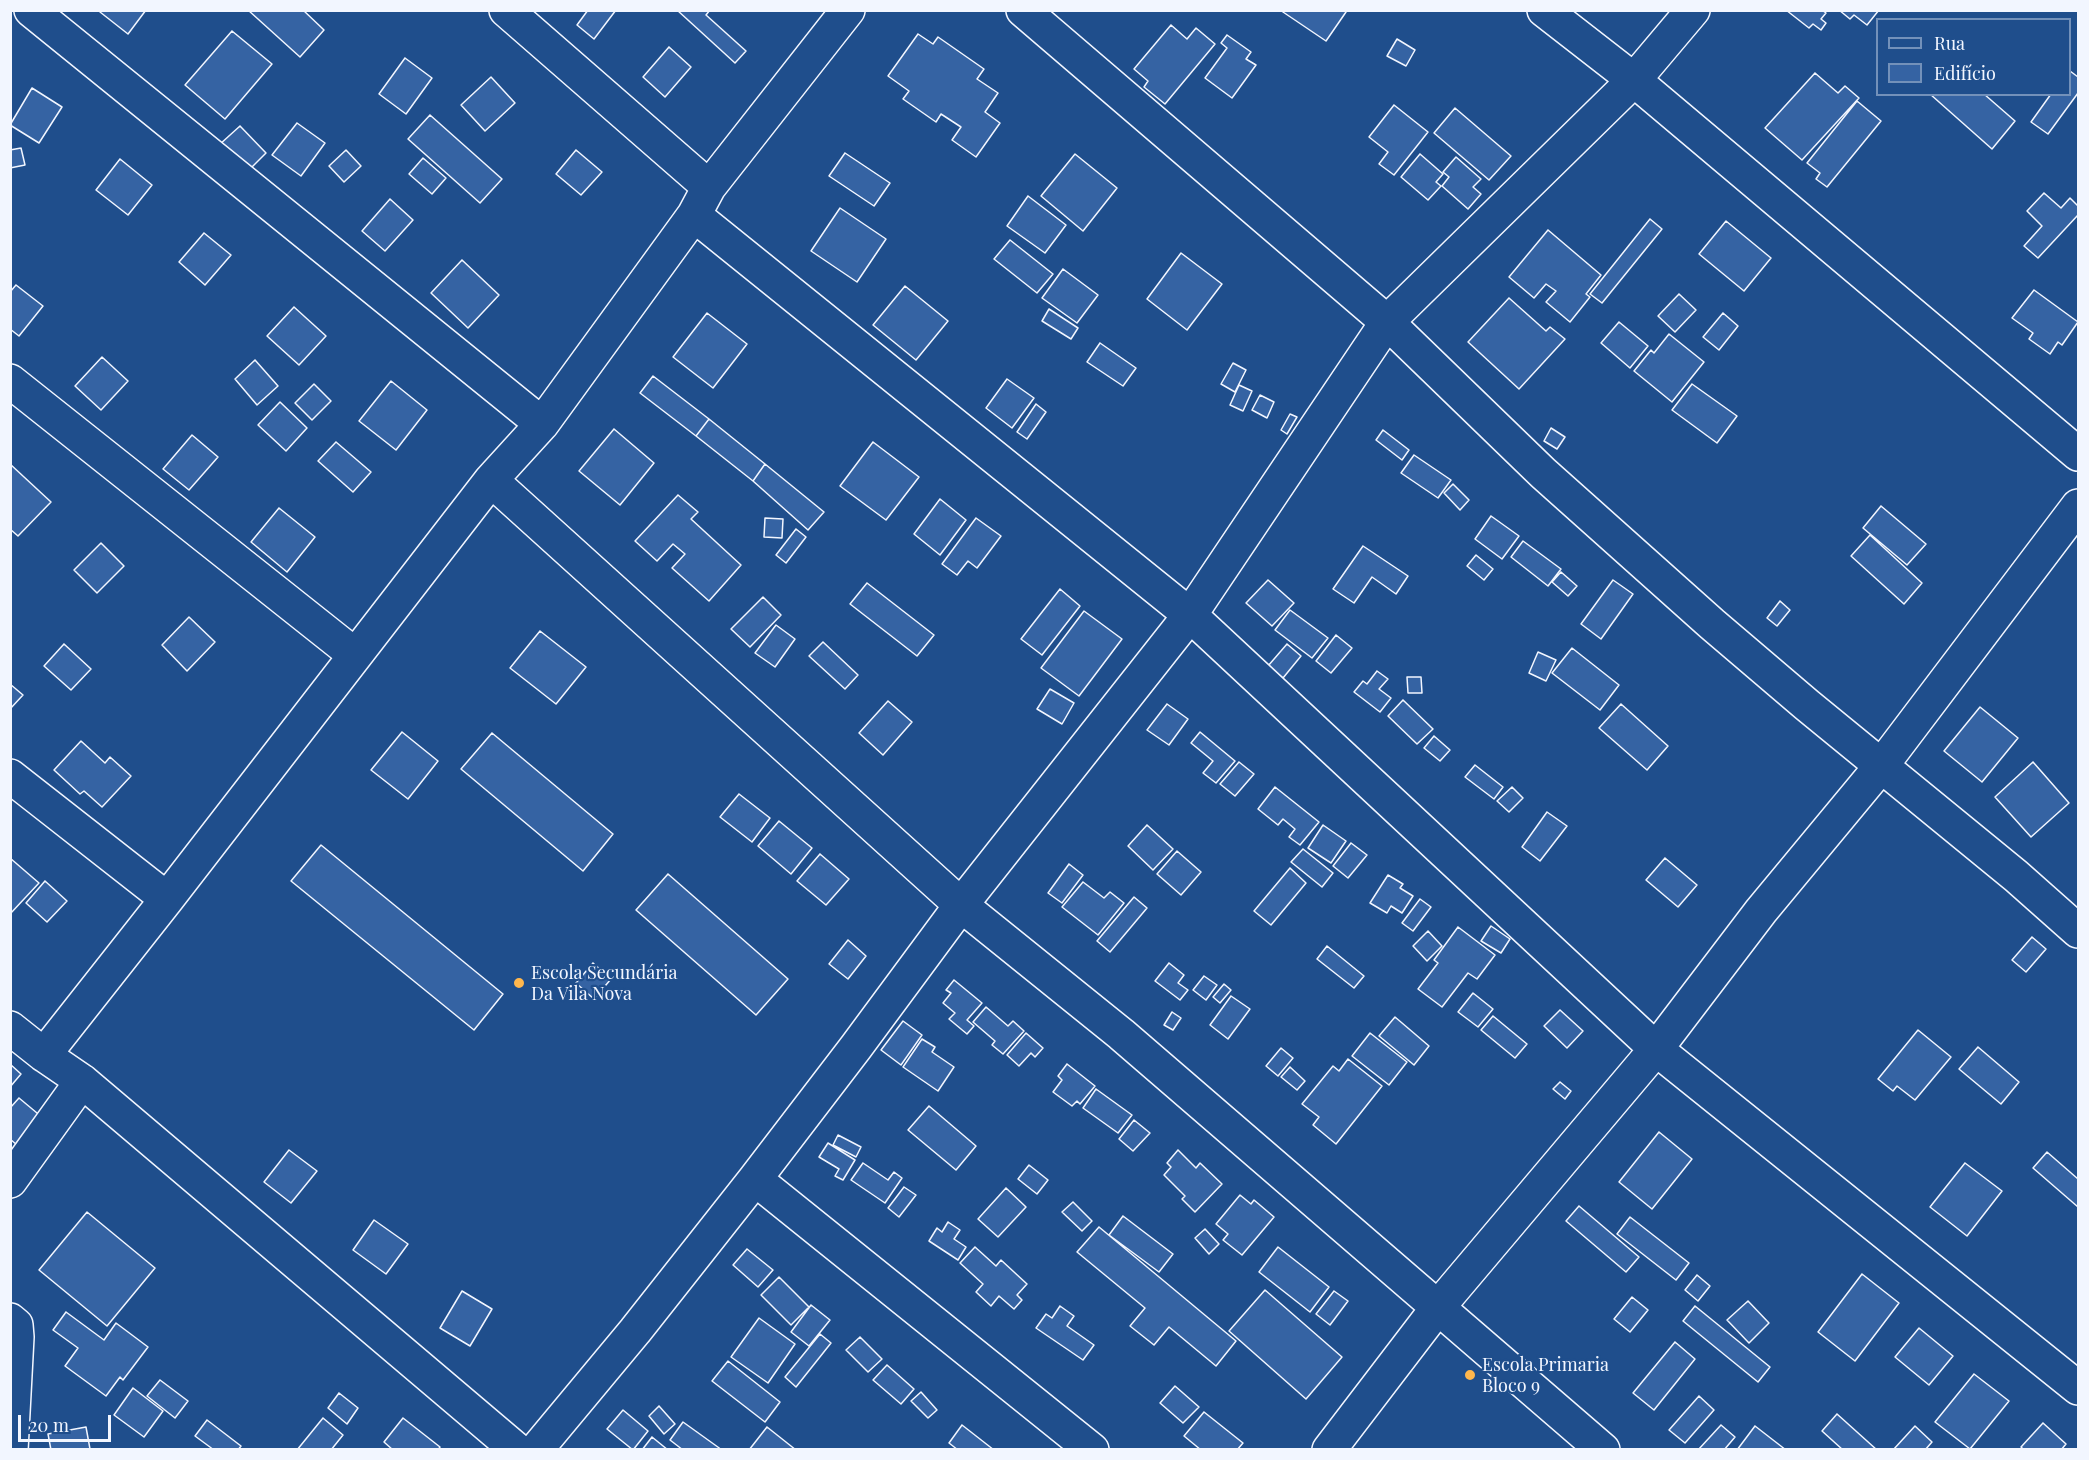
<!DOCTYPE html>
<meta charset="utf-8">
<style>
body{margin:0}
#map{position:relative;width:2089px;height:1460px;overflow:hidden;background:#1f4e8c;font-family:"Playfair Display",serif}
canvas{display:block}
.frame{position:absolute;inset:0;border:12px solid #f2f6ff;pointer-events:none}
.legend{position:absolute;left:1876px;top:18px;width:195px;height:78px;box-sizing:border-box;background:#1f4e8c;border:2px solid #7391ba;margin:0;padding:8px 10px;list-style:none;font-size:18px;color:#f2f6ff}
.legend li{display:flex;align-items:center;gap:12px;height:30px}
.legend b{width:30px;border:2px solid #7391ba}
.scale{position:absolute;left:18px;top:1415px;width:93px;height:27px;box-sizing:border-box;border:3px solid #f2f6ff;border-top:0;padding-left:8px;font-size:18px;line-height:21px;white-space:nowrap;color:#f2f6ff;-webkit-text-stroke:4px #1f4e8c;paint-order:stroke}
</style>
<div id="map">
<canvas width="2089" height="1460"></canvas>
<div class="frame"></div>
<ul class="legend">
<li><b style="height:8px;background:#1f4e8c"></b>Rua</li>
<li><b style="height:16px;background:#3563a3"></b>Edifício</li>
</ul>
<div class="scale">20 m</div>
</div>
<script>
const ctx = document.querySelector('canvas').getContext('2d');
ctx.lineJoin = 'round';
function fill(path, color) { ctx.fillStyle = color; ctx.fill(path, 'evenodd'); }
const shape = rows => new Path2D(rows.map(r => 'M' + r).join(''));
function strokePath(path, color, width, dash) { ctx.strokeStyle = color; ctx.lineWidth = width; ctx.lineCap = dash ? 'butt' : 'round'; ctx.setLineDash(dash || []); ctx.stroke(path); }
function write(font, color, halo, rows, align = 'center') {
  ctx.font = font + ' "Playfair Display",serif'; ctx.lineWidth = 4.5; ctx.setLineDash([]); ctx.textBaseline = 'middle'; ctx.strokeStyle = halo; ctx.fillStyle = color; for (const [text, x, y, turn = 0] of rows) {
    ctx.save(); ctx.translate(x, y); ctx.rotate((+turn || 0) * Math.PI / 180); ctx.textAlign = isNaN(turn) ? turn : align; if (halo) ctx.strokeText(text, 0, 0); ctx.fillText(text, 0, 0); ctx.restore();
  }
}
const building = shape([
 [101,10,146,10,128,34,100,12,101,10],
 [248,10,303,10,324,30,300,57,248,10],
 [588,10,616,10,594,39,577,25,588,10],
 [677,10,710,10,706,15,746,51,735,63,677,10],
 [1280,10,1344,10,1346,12,1326,41,1280,10],
 [1786,10,1822,10,1826,13,1821,19,1826,23,1821,30,1813,24,1809,28,1786,10],
 [1839,10,1879,10,1867,25,1854,15,1850,19,1839,10],
 [1171,25,1187,39,1196,28,1215,44,1165,104,1144,87,1148,81,1134,69,1171,25],
 [232,31,272,64,225,119,185,85,232,31],
 [918,34,933,44,938,37,984,69,977,79,998,93,985,112,1000,123,976,157,952,140,961,127,941,114,936,122,903,99,909,91,888,76,918,34],
 [1227,35,1251,52,1246,59,1256,65,1232,98,1205,78,1227,48,1221,43,1227,35],
 [1397,39,1415,50,1406,66,1387,56,1397,39],
 [669,47,691,67,665,97,643,77,669,47],
 [405,58,432,78,406,114,379,94,405,58],
 [2070,71,2078,77,2078,93,2048,134,2031,122,2051,94,2070,94,2070,71],
 [1815,73,1838,93,1845,86,1859,98,1802,160,1765,128,1815,73],
 [491,77,515,103,485,131,461,105,491,77],
 [32,88,62,107,39,143,10,125,32,88],
 [1930,94,1984,94,2015,121,1992,149,1930,94],
 [1857,101,1881,121,1827,187,1816,179,1820,173,1807,163,1857,101],
 [1394,105,1428,132,1394,175,1379,164,1388,152,1369,137,1394,105],
 [1455,108,1511,156,1489,180,1434,133,1455,108],
 [430,115,502,179,480,203,408,139,430,115],
 [297,123,325,143,301,176,272,155,297,123],
 [240,126,266,153,246,173,219,145,240,126],
 [21,148,25,165,10,168,10,150,21,148],
 [346,150,361,166,344,182,329,166,346,150],
 [576,150,602,172,581,195,556,174,576,150],
 [845,153,890,183,874,206,829,176,845,153],
 [1075,154,1117,188,1083,231,1041,196,1075,154],
 [1420,154,1443,174,1436,182,1441,186,1428,200,1401,177,1420,154],
 [1456,157,1481,179,1473,187,1481,194,1468,209,1442,186,1449,177,1443,172,1456,157],
 [423,158,446,178,432,194,409,174,423,158],
 [120,159,152,185,128,215,96,190,120,159],
 [2044,193,2061,208,2070,198,2078,206,2078,215,2038,258,2024,246,2042,226,2027,211,2044,193],
 [1028,196,1066,225,1045,253,1007,226,1028,196],
 [390,199,413,220,385,251,362,231,390,199],
 [840,208,886,239,857,282,811,251,840,208],
 [1650,219,1662,229,1602,303,1590,294,1650,219],
 [1726,221,1771,258,1744,291,1699,254,1726,221],
 [1548,230,1601,275,1586,294,1590,297,1570,322,1546,302,1556,291,1546,284,1534,298,1509,277,1548,230],
 [204,233,231,255,205,285,179,262,204,233],
 [1010,240,1053,274,1037,293,994,259,1010,240],
 [1181,253,1222,284,1187,330,1147,299,1181,253],
 [462,260,499,295,468,328,431,293,462,260],
 [1063,269,1098,295,1077,323,1042,298,1063,269],
 [16,285,43,306,19,336,10,329,10,292,16,285],
 [905,286,948,321,916,360,873,325,905,286],
 [2034,290,2078,322,2062,345,2058,342,2050,354,2029,339,2033,333,2012,318,2034,290],
 [1679,294,1696,310,1675,332,1658,316,1679,294],
 [1509,298,1546,331,1550,327,1565,339,1519,389,1468,342,1509,298],
 [294,307,326,336,299,365,267,336,294,307],
 [1049,309,1078,328,1071,339,1042,321,1049,309],
 [707,313,747,344,713,388,673,357,707,313],
 [1723,313,1738,326,1719,350,1703,337,1723,313],
 [1619,322,1648,346,1630,368,1601,343,1619,322],
 [1669,334,1704,362,1672,402,1634,371,1651,350,1654,353,1669,334],
 [1100,343,1136,368,1123,386,1087,362,1100,343],
 [102,357,128,381,101,410,75,386,102,357],
 [255,360,278,386,257,405,235,379,255,360],
 [1233,363,1246,370,1235,392,1221,384,1233,363],
 [653,376,709,419,696,436,640,393,653,376],
 [1007,379,1034,398,1012,428,986,408,1007,379],
 [391,381,427,410,396,450,359,421,391,381],
 [314,384,331,401,312,420,295,403,314,384],
 [1692,384,1737,416,1717,443,1672,410,1692,384],
 [1239,385,1252,391,1243,411,1230,405,1239,385],
 [1260,395,1274,402,1267,418,1252,410,1260,395],
 [280,402,307,428,286,451,258,425,280,402],
 [1036,404,1046,412,1027,439,1017,432,1036,404],
 [1290,414,1297,417,1287,434,1281,430,1290,414],
 [709,419,765,464,753,481,696,436,709,419],
 [1551,428,1565,437,1557,449,1544,441,1551,428],
 [614,429,654,463,620,505,579,471,614,429],
 [1383,430,1409,450,1402,460,1376,440,1383,430],
 [192,435,218,457,189,490,163,469,192,435],
 [336,442,371,472,353,492,318,461,336,442],
 [873,442,919,477,886,520,840,486,873,442],
 [1414,455,1451,480,1438,498,1401,473,1414,455],
 [10,464,51,502,18,536,10,529,10,464],
 [765,464,824,512,808,530,753,481,765,464],
 [1453,484,1469,500,1460,510,1444,493,1453,484],
 [678,495,698,512,691,519,741,565,709,601,672,568,685,554,673,544,657,561,635,541,678,495],
 [940,499,966,520,940,555,914,534,940,499],
 [1881,506,1926,544,1907,565,1863,528,1881,506],
 [279,508,315,537,287,572,251,542,279,508],
 [1491,516,1519,536,1502,559,1475,539,1491,516],
 [765,518,783,519,782,538,764,537,765,518],
 [976,518,1001,536,977,568,968,561,957,575,942,564,976,518],
 [796,529,806,537,786,563,776,555,796,529],
 [1870,535,1922,583,1904,604,1851,556,1870,535],
 [1523,541,1561,569,1548,586,1511,557,1523,541],
 [101,543,124,566,97,593,74,570,101,543],
 [1363,546,1408,576,1396,594,1372,577,1354,603,1333,589,1363,546],
 [1476,555,1493,569,1484,580,1467,566,1476,555],
 [1561,572,1577,586,1568,596,1552,582,1561,572],
 [1268,580,1294,603,1272,626,1246,603,1268,580],
 [1613,580,1633,594,1601,639,1581,624,1613,580],
 [867,583,934,635,917,656,850,604,867,583],
 [1060,589,1080,606,1042,655,1021,639,1060,589],
 [763,597,781,615,750,647,731,629,763,597],
 [1780,601,1790,610,1777,626,1767,618,1780,601],
 [1290,610,1328,638,1312,658,1275,630,1290,610],
 [1084,611,1122,639,1079,696,1041,668,1084,611],
 [189,617,215,642,187,671,162,645,189,617],
 [776,625,795,639,775,667,755,653,776,625],
 [540,631,586,667,556,704,510,668,540,631],
 [1336,635,1352,648,1331,673,1316,661,1336,635],
 [823,642,858,675,845,689,809,656,823,642],
 [64,644,91,669,71,690,44,666,64,644],
 [1287,644,1301,656,1283,678,1268,666,1287,644],
 [1572,648,1619,685,1600,710,1552,673,1572,648],
 [1538,652,1556,660,1546,681,1529,673,1538,652],
 [1377,671,1388,679,1379,689,1391,698,1380,712,1354,692,1363,681,1367,684,1377,671],
 [1407,677,1421,677,1422,693,1408,693,1407,677],
 [10,684,23,695,10,709,10,684],
 [1050,689,1074,703,1062,724,1037,709,1050,689],
 [1403,700,1433,729,1417,744,1388,716,1403,700],
 [888,701,912,722,883,755,859,733,888,701],
 [1167,704,1188,719,1169,745,1147,730,1167,704],
 [1621,704,1668,746,1647,770,1599,728,1621,704],
 [1980,707,2018,738,1982,782,1944,751,1980,707],
 [402,732,438,761,408,799,371,770,402,732],
 [1200,732,1235,761,1216,783,1203,773,1213,761,1191,743,1200,732],
 [492,733,613,834,583,871,461,769,492,733],
 [1434,736,1450,750,1440,761,1424,748,1434,736],
 [81,741,105,763,110,757,131,776,102,807,84,791,80,794,54,770,81,741],
 [1239,762,1254,774,1235,796,1220,784,1239,762],
 [2033,762,2069,803,2031,837,1995,797,2033,762],
 [1475,765,1503,787,1494,799,1465,777,1475,765],
 [1275,787,1319,822,1300,845,1289,837,1295,829,1283,819,1278,825,1258,809,1275,787],
 [1512,787,1523,798,1509,812,1497,801,1512,787],
 [739,794,770,818,752,842,720,817,739,794],
 [1547,812,1567,826,1540,861,1522,847,1547,812],
 [779,821,812,848,791,874,758,846,779,821],
 [1147,825,1173,849,1153,870,1128,846,1147,825],
 [1323,825,1346,841,1331,863,1308,848,1323,825],
 [1351,843,1367,855,1348,878,1333,866,1351,843],
 [321,845,503,994,474,1030,291,881,321,845],
 [1303,849,1333,873,1322,887,1291,862,1303,849],
 [1177,851,1201,872,1181,895,1157,874,1177,851],
 [820,854,849,879,826,905,797,881,820,854],
 [10,858,39,883,10,914,10,858],
 [1665,858,1697,885,1678,907,1646,880,1665,858],
 [1069,864,1083,875,1062,903,1048,893,1069,864],
 [1290,868,1306,883,1271,925,1254,911,1290,868],
 [668,874,788,979,756,1015,636,910,668,874],
 [1388,875,1403,884,1400,888,1413,896,1402,913,1391,906,1387,913,1370,903,1388,875],
 [45,881,67,901,47,922,26,903,45,881],
 [1083,882,1104,898,1110,892,1124,903,1098,935,1062,907,1083,882],
 [1134,897,1147,908,1110,952,1097,941,1134,897],
 [1420,899,1431,907,1413,931,1402,923,1420,899],
 [1491,926,1510,939,1501,953,1481,941,1491,926],
 [1458,927,1495,955,1477,979,1468,973,1442,1007,1418,989,1438,963,1434,960,1458,927],
 [1428,931,1442,946,1427,961,1413,946,1428,931],
 [2032,937,2046,949,2026,972,2012,960,2032,937],
 [848,940,866,956,848,979,829,964,848,940],
 [1327,946,1364,976,1354,988,1317,959,1327,946],
 [593,963,611,979,594,999,576,983,593,963],
 [1169,963,1184,975,1178,983,1188,990,1180,1000,1155,981,1169,963],
 [1204,976,1217,985,1206,1000,1193,990,1204,976],
 [954,980,982,1003,967,1020,974,1026,967,1034,949,1019,955,1013,943,1003,951,993,946,990,954,980],
 [1224,984,1231,990,1220,1003,1213,997,1224,984],
 [1473,993,1493,1009,1478,1027,1458,1012,1473,993],
 [1231,996,1250,1009,1228,1039,1210,1025,1231,996],
 [986,1007,1008,1026,1013,1021,1024,1031,1003,1054,992,1045,995,1041,973,1022,986,1007],
 [1560,1010,1583,1031,1567,1048,1544,1026,1560,1010],
 [1172,1012,1181,1018,1173,1030,1164,1025,1172,1012],
 [1493,1016,1527,1044,1515,1058,1481,1030,1493,1016],
 [1395,1017,1429,1046,1414,1065,1379,1036,1395,1017],
 [903,1021,922,1035,901,1065,881,1050,903,1021],
 [1918,1030,1951,1057,1915,1100,1897,1086,1893,1091,1878,1079,1918,1030],
 [1026,1033,1043,1048,1035,1057,1031,1053,1019,1066,1007,1055,1026,1033],
 [1370,1033,1407,1062,1389,1085,1352,1056,1370,1033],
 [922,1039,935,1047,932,1052,954,1067,938,1091,903,1067,922,1039],
 [1978,1047,2019,1082,2001,1104,1959,1069,1978,1047],
 [1281,1048,1293,1058,1278,1076,1266,1066,1281,1048],
 [1348,1059,1382,1086,1336,1144,1313,1125,1319,1117,1302,1104,1333,1066,1339,1071,1348,1059],
 [10,1064,21,1074,10,1087,10,1064],
 [1067,1064,1095,1086,1080,1104,1077,1101,1072,1106,1053,1092,1062,1080,1058,1076,1067,1064],
 [1290,1067,1305,1081,1297,1090,1281,1077,1290,1067],
 [1560,1082,1571,1091,1565,1099,1553,1089,1560,1082],
 [1096,1089,1132,1115,1118,1133,1083,1108,1096,1089],
 [19,1098,49,1123,24,1151,10,1139,10,1108,19,1098],
 [929,1106,976,1146,956,1170,908,1130,929,1106],
 [1134,1120,1150,1133,1133,1151,1119,1139,1134,1120],
 [1659,1132,1692,1159,1652,1209,1619,1182,1659,1132],
 [838,1135,861,1147,856,1157,833,1145,838,1135],
 [828,1143,855,1160,843,1180,835,1176,839,1169,819,1157,828,1143],
 [289,1150,317,1171,291,1203,264,1182,289,1150],
 [1178,1150,1196,1168,1200,1163,1222,1184,1195,1212,1182,1199,1185,1196,1164,1175,1171,1167,1167,1163,1178,1150],
 [2047,1152,2078,1179,2078,1207,2033,1168,2047,1152],
 [863,1163,888,1180,894,1172,902,1178,885,1203,851,1180,863,1163],
 [1965,1163,2002,1191,1967,1236,1930,1207,1965,1163],
 [1029,1165,1048,1180,1037,1194,1018,1179,1029,1165],
 [904,1187,916,1195,899,1217,888,1208,904,1187],
 [1006,1188,1026,1207,998,1237,978,1219,1006,1188],
 [1240,1195,1251,1204,1254,1200,1274,1217,1242,1255,1223,1240,1228,1234,1216,1224,1240,1195],
 [1073,1202,1092,1221,1082,1231,1062,1212,1073,1202],
 [1579,1206,1639,1257,1626,1272,1566,1221,1579,1206],
 [87,1212,155,1268,107,1326,39,1270,87,1212],
 [1123,1216,1173,1254,1159,1272,1109,1235,1123,1216],
 [1630,1217,1689,1263,1676,1280,1617,1234,1630,1217],
 [374,1220,408,1244,386,1274,353,1250,374,1220],
 [948,1222,960,1230,954,1239,966,1247,958,1260,929,1241,937,1228,942,1232,948,1222],
 [1099,1227,1236,1341,1216,1366,1169,1327,1154,1345,1130,1326,1145,1308,1077,1252,1099,1227],
 [1205,1229,1219,1244,1209,1254,1195,1238,1205,1229],
 [975,1247,996,1266,1001,1260,1027,1284,1017,1295,1022,1300,1014,1309,999,1296,991,1306,976,1292,983,1284,960,1263,975,1247],
 [1278,1247,1329,1287,1310,1312,1259,1272,1278,1247],
 [747,1249,773,1270,758,1287,733,1265,747,1249],
 [1862,1274,1899,1303,1855,1361,1818,1332,1862,1274],
 [1697,1275,1710,1286,1698,1301,1685,1290,1697,1275],
 [779,1277,809,1307,791,1325,761,1295,779,1277],
 [1265,1290,1342,1357,1306,1399,1229,1331,1265,1290],
 [462,1291,492,1309,470,1346,440,1328,462,1291],
 [1334,1291,1348,1301,1330,1325,1316,1314,1334,1291],
 [1632,1297,1648,1310,1630,1332,1614,1319,1632,1297],
 [1748,1301,1769,1323,1749,1343,1727,1320,1748,1301],
 [811,1305,830,1320,809,1346,791,1332,811,1305],
 [1060,1306,1074,1316,1067,1326,1094,1345,1083,1360,1036,1328,1046,1314,1052,1318,1060,1306],
 [1695,1306,1770,1367,1758,1382,1683,1321,1695,1306],
 [66,1312,104,1340,116,1323,148,1347,123,1380,120,1377,106,1396,65,1366,78,1348,53,1330,66,1312],
 [759,1318,795,1344,768,1383,731,1357,759,1318],
 [1919,1328,1953,1356,1929,1385,1895,1357,1919,1328],
 [820,1334,831,1343,796,1387,785,1377,820,1334],
 [860,1337,882,1359,868,1372,846,1350,860,1337],
 [1675,1342,1695,1359,1654,1410,1633,1393,1675,1342],
 [728,1361,780,1402,765,1422,712,1381,728,1361],
 [887,1365,914,1389,901,1404,873,1380,887,1365],
 [1974,1374,2009,1401,1970,1449,1935,1422,1974,1374],
 [160,1380,188,1401,175,1418,147,1396,160,1380],
 [1175,1386,1199,1407,1183,1423,1160,1403,1175,1386],
 [133,1388,163,1411,144,1437,114,1415,133,1388],
 [921,1392,937,1410,928,1418,911,1401,921,1392],
 [339,1393,358,1408,347,1424,328,1408,339,1393],
 [1699,1396,1714,1410,1685,1443,1669,1430,1699,1396],
 [659,1406,675,1424,664,1434,649,1416,659,1406],
 [623,1410,648,1431,633,1450,607,1429,623,1410],
 [1204,1412,1243,1443,1237,1450,1201,1450,1184,1436,1204,1412],
 [1837,1414,1877,1450,1843,1450,1822,1431,1837,1414],
 [323,1418,343,1435,331,1450,297,1450,323,1418],
 [403,1418,440,1447,438,1450,393,1450,384,1442,403,1418],
 [207,1420,241,1446,238,1450,214,1450,195,1436,207,1420],
 [683,1422,722,1450,683,1450,670,1440,683,1422],
 [2043,1423,2066,1444,2061,1450,2024,1450,2021,1447,2043,1423],
 [962,1425,994,1450,958,1450,949,1443,962,1425],
 [1721,1425,1735,1437,1724,1450,1698,1450,1721,1425],
 [1755,1426,1786,1450,1737,1450,1755,1426],
 [1915,1426,1932,1442,1925,1450,1893,1450,1915,1426],
 [86,1427,90,1449,51,1450,48,1434,86,1427],
 [767,1427,796,1450,749,1450,767,1427],
 [652,1437,668,1450,642,1450,652,1437]
]);
const minor = shape([
 [31,10,542,424],
 [506,10,709,187],
 [1023,10,1387,322,1543,473,1712,624,1807,705,2016,876,2078,931],
 [1544,10,1634,80,2078,454],
 [694,215,1190,615,1656,1049,2078,1388],
 [10,381,355,655],
 [491,480,961,905,1121,1034,1603,1450],
 [10,776,167,899],
 [10,1028,44,1055,82,1081,517,1450],
 [44,1055,167,899,491,480,542,424,694,215,709,187,848,10],
 [755,1179,1092,1450],
 [10,1181,82,1081],
 [10,1320,16,1325,17,1337,11,1450],
 [536,1450,635,1331,755,1179,856,1047,961,905,1190,615,1387,322,1634,80,1693,10],
 [1329,1450,1439,1306,1656,1049,1761,911,1882,765,2078,506]
]);
const markers = [
 [519,983,6,"#ffb74d"],
 [1470,1375,6,"#ffb74d"]
];
const poiNames = [
 ["Escola Secundária",531,973],
 ["Da Vila Nova",531,994],
 ["Escola Primaria",1482,1365],
 ["Bloco 9",1482,1386]
];
fill(building, '#3563a3');
strokePath(building, '#f2f6ff', 1.5);
strokePath(minor, '#f2f6ff', 36);
strokePath(minor, '#1f4e8c', 33);
for (const [x, y, r, color] of markers) { const dot = new Path2D(); dot.arc(x, y, r, 0, 2 * Math.PI); ctx.fillStyle = color; ctx.fill(dot); strokePath(dot, '#1f4e8c', 2); }
write('18px', '#f2f6ff', '#1f4e8c', poiNames, 'left');
</script>
